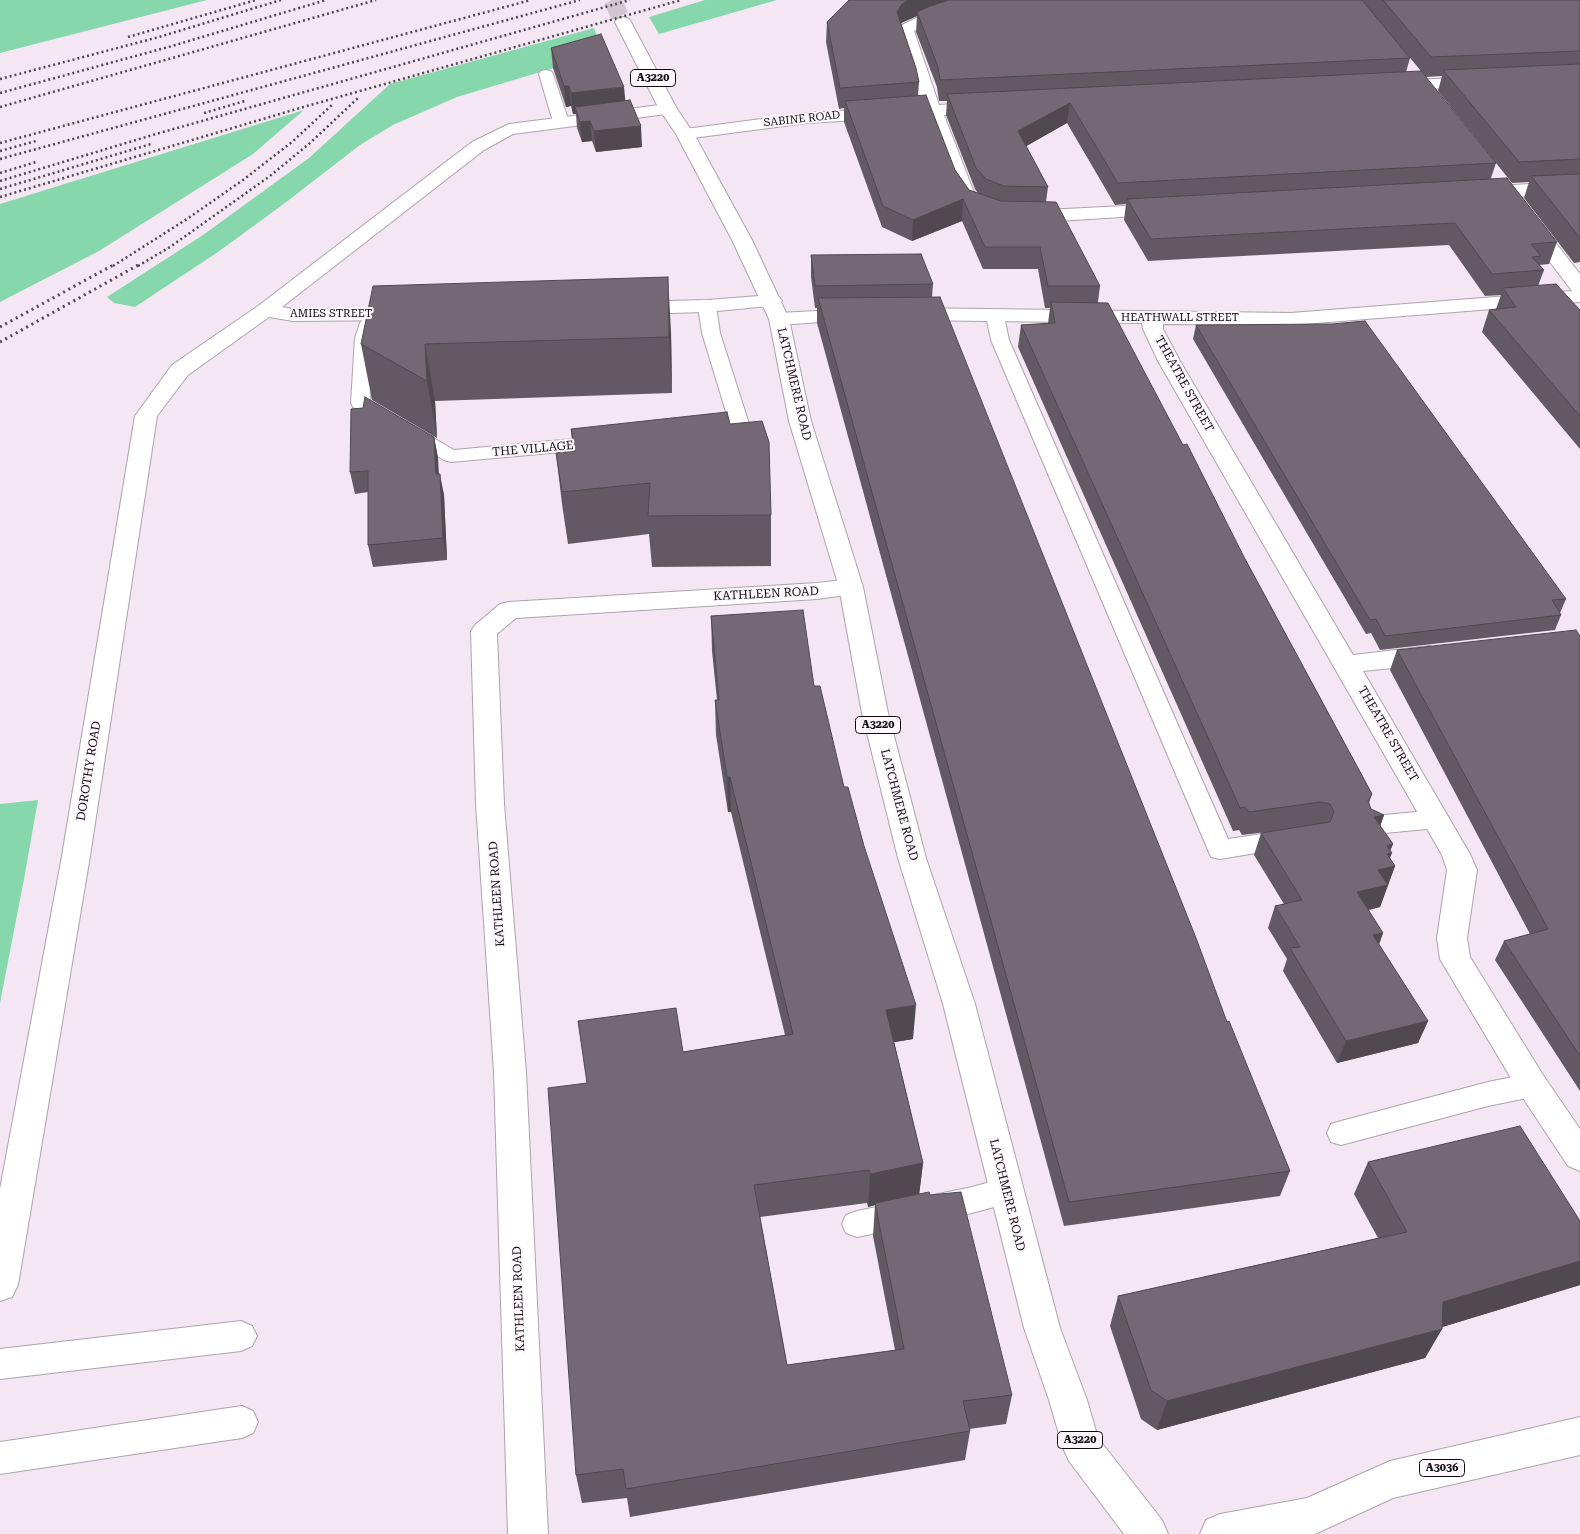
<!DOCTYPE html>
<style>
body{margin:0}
canvas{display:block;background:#f4e7f3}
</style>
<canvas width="1580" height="1534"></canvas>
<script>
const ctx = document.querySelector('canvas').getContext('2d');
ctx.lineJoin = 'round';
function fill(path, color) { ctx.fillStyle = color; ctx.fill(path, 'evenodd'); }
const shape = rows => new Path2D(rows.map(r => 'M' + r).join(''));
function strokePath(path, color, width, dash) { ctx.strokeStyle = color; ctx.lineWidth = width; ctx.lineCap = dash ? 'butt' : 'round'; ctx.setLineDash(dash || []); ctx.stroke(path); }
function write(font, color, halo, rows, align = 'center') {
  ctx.font = font + ' "Roboto Serif",serif'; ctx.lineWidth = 4; ctx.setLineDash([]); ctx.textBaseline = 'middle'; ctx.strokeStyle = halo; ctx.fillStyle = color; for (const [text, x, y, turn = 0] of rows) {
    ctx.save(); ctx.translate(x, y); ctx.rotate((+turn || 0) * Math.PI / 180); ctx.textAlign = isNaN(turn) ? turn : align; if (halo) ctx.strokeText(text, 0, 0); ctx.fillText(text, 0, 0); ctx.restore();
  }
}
const green = shape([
 [0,0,207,0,0,53],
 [705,0,777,0,659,34,649,17],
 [594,28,604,53,457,97,393,125,360,145,285,203,218,252,135,307,114,303,107,297,203,235,309,158,390,84],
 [304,110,253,154,99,251,0,302,0,204],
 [38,800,24,879,0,1003,0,804]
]);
const trunkTunnel = shape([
 [612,0,623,22]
]);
const service = shape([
 [546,70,551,71,553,74,569,122,566,125,561,127,556,125,553,122,539,74,541,71,546,70],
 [707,301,713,302,716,306,720,333,751,430,748,434,716,438,709,436,706,432,709,428,730,425,702,333,698,306,701,302,707,301],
 [995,311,1001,312,1004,316,1009,340,1228,839,1289,830,1298,832,1301,839,1298,846,1220,859,1211,857,991,340,986,316,989,312,995,311],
 [369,318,375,319,378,323,373,338,370,401,454,450,606,436,613,438,616,442,613,446,606,448,451,462,444,460,353,407,351,403,355,338,360,323,363,319,369,318],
 [1437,810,1446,813,1449,819,1446,825,1437,828,1374,834,1365,831,1362,825,1365,819,1374,816,1437,810],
 [1532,1073,1542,1077,1546,1085,1542,1093,1532,1097,1488,1106,1341,1145,1331,1142,1327,1133,1331,1124,1341,1121,1488,1082,1532,1073],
 [1005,1178,1015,1182,1020,1191,1015,1200,1005,1204,972,1213,857,1237,846,1233,842,1224,846,1215,857,1211,972,1187,1005,1178],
 [241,1321,252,1326,257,1336,252,1346,241,1351,0,1379,0,1349,241,1321],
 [242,1406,253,1411,258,1422,253,1433,242,1438,0,1474,0,1442,242,1406]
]);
const minor = shape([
 [973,0,997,0,995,3,928,24,914,31,939,105,984,102,990,103,993,107,990,111,984,112,944,115,973,190,984,205,982,209,975,211,968,209,955,191,927,116,807,123,685,139,679,138,676,134,679,130,685,129,807,113,921,106,898,31,902,25,916,18,973,0],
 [1476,77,1482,78,1485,82,1482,86,1394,91,1388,90,1385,86,1388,82,1394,81,1476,77],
 [668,104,674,105,677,109,674,113,513,134,484,150,282,307,293,309,403,308,410,310,413,314,410,318,403,320,293,321,269,317,188,375,157,416,90,856,18,1285,12,1297,0,1301,0,1189,62,856,135,416,172,365,258,306,472,142,509,124,668,104],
 [1580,181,1580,193,1480,199,1473,197,1471,193,1473,189,1480,187,1580,181],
 [1163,204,1170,206,1173,210,1170,214,1026,223,1019,221,1016,217,1019,213,1026,211,1163,204],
 [1530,217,1537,219,1580,274,1580,302,1291,325,1163,324,1163,329,1180,361,1353,655,1430,646,1439,649,1443,655,1439,661,1430,664,1363,671,1470,854,1477,870,1467,938,1470,957,1543,1075,1580,1129,1580,1171,1568,1166,1521,1095,1440,959,1437,938,1447,870,1442,855,1158,361,1143,329,1142,323,910,320,903,318,900,314,903,310,910,308,1291,313,1572,291,1520,223,1523,219,1530,217],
 [772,295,779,297,782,301,779,305,707,312,631,314,624,312,621,308,624,304,631,302,707,300,772,295],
 [855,309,862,311,865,315,862,319,779,325,772,323,769,319,772,315,779,313,855,309],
 [851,579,860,581,863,587,860,593,817,599,516,618,497,634,504,804,526,1072,548,1534,508,1534,494,1072,476,804,471,631,475,625,500,604,509,602,817,583,851,579]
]);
const primary = shape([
 [1580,1417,1580,1455,1393,1498,1315,1534,1200,1534,1206,1520,1220,1514,1307,1498,1390,1461,1580,1417]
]);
const trunk = shape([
 [623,17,629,19,631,22,677,109,694,134,752,240,789,319,811,421,863,587,888,713,926,858,975,1004,1060,1328,1087,1400,1098,1438,1162,1520,1168,1534,1124,1534,1069,1461,1063,1448,1049,1400,1024,1328,943,1004,898,858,862,713,839,587,789,421,769,319,732,240,676,134,659,109,615,22,617,19,623,17]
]);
const railFar1 = shape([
 [128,37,256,0],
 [0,79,159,37,281,0],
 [0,93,172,46,326,0],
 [0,107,376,0],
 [204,113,245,101],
 [0,143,531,0],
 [0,151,36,141],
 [0,159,580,0],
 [0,173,36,162],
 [0,181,156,134,630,0],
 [0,189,151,144],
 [0,197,300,108,681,0],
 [113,266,187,219,243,180,292,142,333,104],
 [138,266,170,247,270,176,310,143,358,98]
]);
const rail = shape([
 [0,327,115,264],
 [0,342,140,264]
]);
const wall = shape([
 [849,0,1580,0,1580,262,1574,263,1524,198,1529,182,1512,183,1496,163,1491,178,1557,242,1549,264,1539,265,1544,270,1538,286,1580,310,1580,449,1482,332,1489,310,1496,309,1501,295,1485,296,1449,245,1148,261,1124,220,1126,204,1115,205,1067,123,1026,146,1048,187,1046,202,1100,286,1098,302,1183,445,1244,557,1372,794,1369,803,1371,809,1384,815,1380,826,1393,844,1390,851,1390,858,1395,866,1380,907,1368,910,1383,933,1379,945,1428,1021,1418,1043,1337,1063,1283,971,1287,959,1268,928,1275,906,1284,904,1254,855,1261,833,1275,831,1242,835,1239,830,1233,831,1018,347,1021,325,1048,323,1050,308,1045,308,1038,269,983,269,962,221,912,241,882,227,844,122,844,108,839,109,826,42,827,22],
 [917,16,916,32,937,87,939,101,947,101,946,115,975,189,978,193,969,190,955,170,918,96,919,82,901,23],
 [1396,41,1426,77,1442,76,1438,91,1496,163,1406,72,1410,58],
 [551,48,625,100,642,147,596,152,592,141,582,142,577,128,576,114,573,114,571,106,566,107,553,68],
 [811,255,933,284,932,297,1227,1022,1290,1171,1280,1196,1064,1226,817,323,817,308,815,308,811,277],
 [1196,325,1566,599,1560,613,1561,615,1555,630,1380,650,1371,633,1366,634,1193,339],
 [671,332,672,393,435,401,437,438,372,400,361,344],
 [730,424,771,515,771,566,652,567,649,534,568,544,562,504,556,453,573,451,571,429],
 [434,437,438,458,438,474,444,495,447,560,373,567,368,545,368,492,355,494,350,472],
 [711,616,814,686,844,787,913,1039,894,1042,923,1163,919,1194,930,1195,1012,1395,1006,1424,969,1429,970,1431,965,1460,630,1517,627,1498,582,1503,576,1475,587,1083,683,1052,785,1035,731,812,728,812,716,735,715,700,717,700,712,651],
 [867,1203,868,1207,875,1205,873,1236,895,1350,787,1365,760,1217],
 [1580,636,1580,1091,1495,960,1504,941,1530,934,1390,670,1397,650],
 [1368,1162,1580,1221,1580,1285,1442,1327,1442,1329,1425,1358,1157,1430,1141,1419,1110,1326,1118,1296,1378,1238,1354,1194]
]);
const shadedWall = shape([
 [909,0,967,0,917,12,917,16,901,23,897,12,902,4],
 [564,86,569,86,571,106,566,107],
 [624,87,626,107,575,107,576,114,573,114,571,93],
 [1070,103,1067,123,1016,152,1018,131],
 [590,121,592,141,582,142,580,122],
 [641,126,642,147,596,152,594,131],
 [963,199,962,221,912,241,913,220],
 [668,277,671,332,672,393,669,337],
 [425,344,435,401,437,438,427,381],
 [434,437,438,458,440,496,436,474],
 [440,474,444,495,447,560,443,538],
 [727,777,730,777,731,812,728,812],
 [1384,815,1376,838,1374,817],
 [1393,844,1389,853,1392,853,1386,868,1395,866,1380,907,1348,915,1357,892,1387,846],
 [1383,933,1374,956,1373,935],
 [916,1005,913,1039,884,1044,886,1010],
 [1428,1021,1418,1043,1337,1063,1346,1041],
 [923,1163,919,1196,875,1203,875,1205,868,1207,870,1174],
 [1580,1261,1580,1285,1426,1332,1443,1302],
 [1442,1329,1425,1358,1157,1430,1167,1401]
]);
const building = shape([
 [849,0,909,0,902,4,897,12,916,68,919,82,840,88,827,22,849,0],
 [949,0,1362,0,1410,58,940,80,938,67,917,12,930,6,949,0],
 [1383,0,1580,0,1580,51,1431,57,1383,0],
 [601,34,624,87,571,93,569,86,564,86,551,48,601,34],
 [1580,64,1580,159,1519,162,1443,70,1580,64],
 [1421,71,1496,163,1118,183,1070,103,1018,131,1048,187,1004,186,986,179,976,168,947,94,1421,71],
 [926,95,955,170,969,190,1001,201,1056,202,1100,286,1048,286,1040,247,985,247,963,199,913,220,883,206,845,101,926,95],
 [630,100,641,126,594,131,590,121,580,122,575,107,630,100],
 [1580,174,1580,238,1531,176,1580,174],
 [1507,178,1557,242,1531,244,1541,256,1532,257,1544,270,1492,274,1455,223,1151,239,1127,199,1507,178],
 [921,254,933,284,815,286,811,255,921,254],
 [668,277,669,337,425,344,427,381,361,344,373,286,668,277],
 [1556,284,1580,310,1580,416,1489,310,1516,307,1503,288,1556,284],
 [940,297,1196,938,1227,1022,1229,1021,1290,1171,1069,1202,818,298,940,297],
 [1051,302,1108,303,1183,445,1187,444,1244,557,1372,794,1368,801,1371,809,1384,815,1374,817,1393,844,1387,846,1392,853,1387,854,1395,866,1378,870,1388,885,1357,892,1383,933,1373,935,1428,1021,1346,1041,1290,948,1300,947,1275,906,1302,900,1261,833,1330,822,1334,812,1330,804,1320,802,1249,812,1245,807,1240,808,1021,325,1055,323,1051,302],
 [1365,321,1566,599,1552,600,1561,615,1385,636,1376,619,1370,620,1196,325,1332,324,1365,321],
 [365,397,434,437,436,474,440,474,443,538,368,545,368,471,350,472,351,409,363,408,365,397],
 [727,412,730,424,762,421,769,442,771,515,648,516,650,483,562,492,556,453,575,451,571,429,727,412],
 [803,610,814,686,820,686,844,787,848,787,864,846,916,1005,886,1010,923,1163,870,1174,869,1170,754,1185,787,1365,904,1349,875,1203,929,1192,930,1195,961,1192,1012,1395,963,1401,970,1431,626,1489,623,1469,576,1475,548,1088,587,1083,578,1021,676,1008,683,1052,793,1034,730,777,727,777,715,700,719,700,711,616,803,610],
 [1576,630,1580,636,1580,1056,1504,941,1548,929,1397,650,1576,630],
 [1520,1126,1580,1221,1580,1261,1443,1302,1442,1329,1167,1401,1151,1390,1118,1296,1407,1232,1368,1162,1520,1126]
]);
const shields = [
 [653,78,45],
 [878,725,45],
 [1080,1440,45],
 [1442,1468,45]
];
const shieldNames = [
 ["A3220",653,78],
 ["A3220",878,725],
 ["A3220",1080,1440],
 ["A3036",1442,1468]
];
const farStreetnames = [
 ["SABINE ROAD",802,119,-6],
 ["AMIES STREET",331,314],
 ["HEATHWALL STREET",1180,318]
];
const streetNames = [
 ["LATCHMERE ROAD",794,384,77],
 ["THEATRE STREET",1184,384,61],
 ["THE VILLAGE",533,449,-5],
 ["KATHLEEN ROAD",766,594,-3],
 ["THEATRE STREET",1388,734,60],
 ["DOROTHY ROAD",89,771,-81],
 ["LATCHMERE ROAD",899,805,75],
 ["KATHLEEN ROAD",497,894,-94],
 ["LATCHMERE ROAD",1007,1195,76],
 ["KATHLEEN ROAD",519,1299,-92]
];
fill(green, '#86d7ac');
strokePath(trunkTunnel, '#d2c6d1', 18, [18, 9]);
strokePath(service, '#aea2ae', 2);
strokePath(minor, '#aea2ae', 2);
strokePath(primary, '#aea2ae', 2);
strokePath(trunk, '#aea2ae', 2);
fill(service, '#fff');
fill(minor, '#fff');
fill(primary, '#fff');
fill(trunk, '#fff');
strokePath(railFar1, '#4f484f', 2.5, [2, 3]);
strokePath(rail, '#4f484f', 3, [2, 4]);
fill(wall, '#635963');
fill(shadedWall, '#504950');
fill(building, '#736873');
strokePath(building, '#504950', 1);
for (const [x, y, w] of shields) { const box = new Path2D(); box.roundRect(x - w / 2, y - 8.5, w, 17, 4); ctx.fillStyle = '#fef6fd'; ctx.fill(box); strokePath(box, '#0f0b0f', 1); }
write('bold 11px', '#0f0b0f', null, shieldNames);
write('11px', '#0f0b0f', '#fef6fd', farStreetnames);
write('12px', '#0f0b0f', '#fef6fd', streetNames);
</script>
